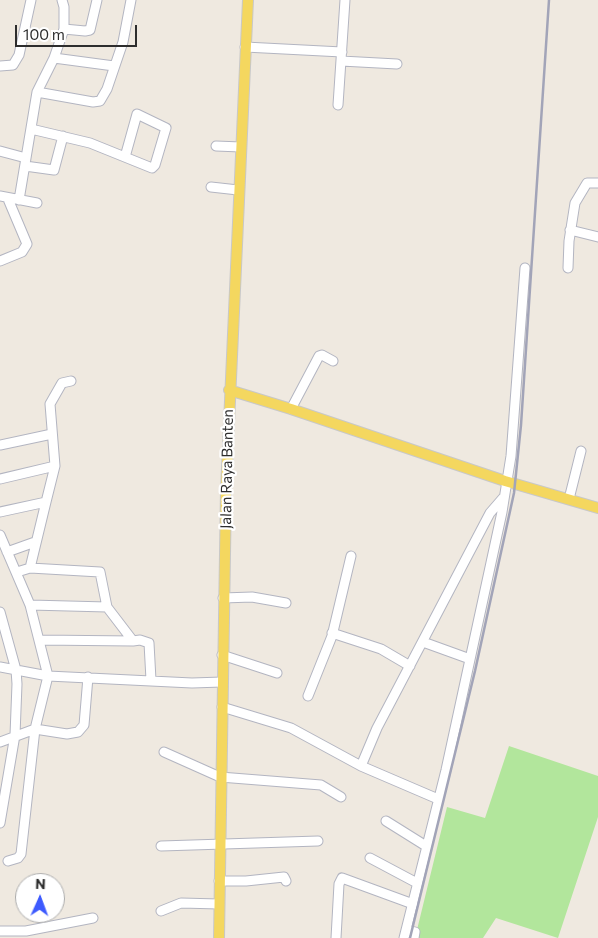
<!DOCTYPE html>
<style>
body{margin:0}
#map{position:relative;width:598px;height:938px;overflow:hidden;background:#efe9e0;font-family:Commissioner,sans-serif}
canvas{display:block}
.north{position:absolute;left:15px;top:873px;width:50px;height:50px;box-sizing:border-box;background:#fff;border:1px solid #ababab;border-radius:50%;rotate:2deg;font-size:14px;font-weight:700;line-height:20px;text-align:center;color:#2d2d2d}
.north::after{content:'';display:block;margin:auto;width:18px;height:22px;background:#3d5afe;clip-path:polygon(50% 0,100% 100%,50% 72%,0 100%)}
.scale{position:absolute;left:15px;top:25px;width:122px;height:22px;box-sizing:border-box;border:2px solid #2d2d2d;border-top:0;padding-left:6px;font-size:15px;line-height:18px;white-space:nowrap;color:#2d2d2d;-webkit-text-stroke:4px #fff;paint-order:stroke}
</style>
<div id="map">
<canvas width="598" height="938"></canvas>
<div class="north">N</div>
<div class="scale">100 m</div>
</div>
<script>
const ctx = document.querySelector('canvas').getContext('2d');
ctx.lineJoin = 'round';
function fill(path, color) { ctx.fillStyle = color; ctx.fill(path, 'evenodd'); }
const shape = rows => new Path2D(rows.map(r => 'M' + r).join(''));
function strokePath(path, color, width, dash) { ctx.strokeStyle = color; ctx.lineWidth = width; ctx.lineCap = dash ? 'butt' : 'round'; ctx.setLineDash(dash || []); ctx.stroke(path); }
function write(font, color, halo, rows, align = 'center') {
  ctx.font = font + ' Commissioner,sans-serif'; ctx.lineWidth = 4.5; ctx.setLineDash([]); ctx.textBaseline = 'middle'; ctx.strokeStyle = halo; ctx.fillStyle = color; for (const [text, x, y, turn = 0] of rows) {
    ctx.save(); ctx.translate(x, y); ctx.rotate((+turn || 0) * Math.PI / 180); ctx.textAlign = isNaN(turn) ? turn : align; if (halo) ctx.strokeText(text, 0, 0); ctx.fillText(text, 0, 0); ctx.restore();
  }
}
const green = shape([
 [509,746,598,776,598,817,558,938,496,918,483,938,415,938,447,807,485,818]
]);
const minor = shape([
 [62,0,64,7,64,29],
 [245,47,342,52],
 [54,58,114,66],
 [341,61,397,64],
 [0,66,13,65,19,55,31,0],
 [37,92,93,102,100,101,107,89,123,42,131,0],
 [338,105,345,0],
 [31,129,90,143,152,168,155,165,166,128,137,114,125,157],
 [216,146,241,147],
 [0,151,26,158],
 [25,166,54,170,63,136],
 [211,187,238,190],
 [0,196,37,203],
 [19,200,37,92,54,58,64,29,85,31,90,30,97,0],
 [570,230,598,237],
 [0,261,22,252,27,244,8,199],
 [568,268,569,241,575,203,587,183,598,183],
 [291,409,319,356,322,355,333,361],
 [0,445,52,434],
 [0,479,55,466],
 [569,499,581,451],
 [0,512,46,502,55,466,50,404,62,383,71,381],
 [0,535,30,605,48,676,35,729,21,854,18,858,8,861],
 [7,552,35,542],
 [30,568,46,502],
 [17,572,30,568,100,572,107,607,133,641,40,640],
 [223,598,252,597,286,603],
 [30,605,107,607],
 [0,612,16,670,17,684,15,735,0,823],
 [332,633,381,649,410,666],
 [133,641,140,640,149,643,151,680],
 [423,642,470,659],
 [222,655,277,673],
 [0,667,48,676,192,683,222,682],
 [308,696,332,636,351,556],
 [222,707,291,728,361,766,438,799],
 [0,742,35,729,67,734,78,732,84,725,88,677],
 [164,752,220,777,321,785,341,797],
 [361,766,377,728,490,513,503,498],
 [386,821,426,846],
 [161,846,318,841],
 [370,858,417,883],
 [219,881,246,881,284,877,286,881],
 [161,911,181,903,219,904],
 [406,930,415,932,414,938],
 [0,931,26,931,93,918],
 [336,938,339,884,342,878,413,904],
 [404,938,446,770,502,512,511,456,525,268]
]);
const major = shape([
 [229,390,291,409,505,481,598,508],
 [219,938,226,490,248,0]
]);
const rail = shape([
 [410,938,475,671,514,493,521,425,549,0]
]);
const streetNames = [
 ["Jalan Raya Banten",227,469,-89]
];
fill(green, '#b2e69c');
strokePath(minor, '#b3b5c1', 11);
strokePath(major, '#c8c8c8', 12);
strokePath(minor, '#fff', 9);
strokePath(major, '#f4d75f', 10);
strokePath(rail, '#a2a4b8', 2.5);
write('15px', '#2d2d2d', '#fff', streetNames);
</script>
